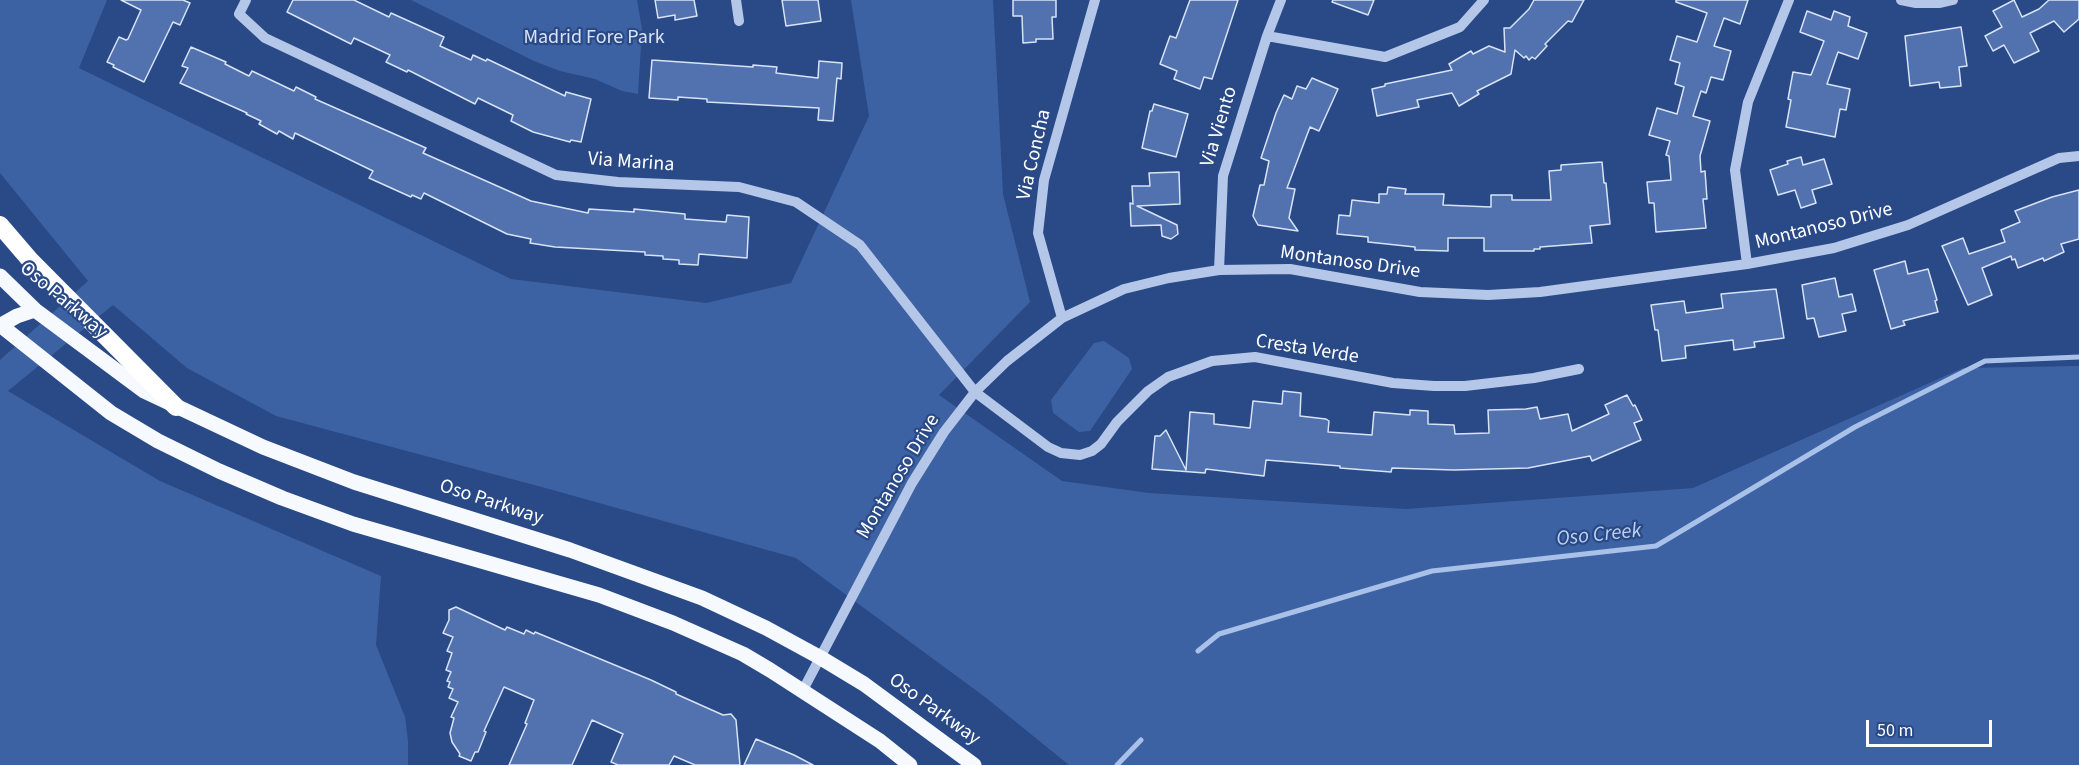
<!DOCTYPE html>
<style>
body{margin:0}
#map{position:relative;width:2079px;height:765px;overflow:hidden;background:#294987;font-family:"Source Sans 3",sans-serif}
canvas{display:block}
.scale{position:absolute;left:1866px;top:720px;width:126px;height:27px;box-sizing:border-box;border:3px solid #fff;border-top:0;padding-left:8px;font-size:18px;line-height:21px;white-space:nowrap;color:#fff;-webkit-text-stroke:4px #294987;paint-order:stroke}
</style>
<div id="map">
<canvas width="2079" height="765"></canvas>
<div class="scale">50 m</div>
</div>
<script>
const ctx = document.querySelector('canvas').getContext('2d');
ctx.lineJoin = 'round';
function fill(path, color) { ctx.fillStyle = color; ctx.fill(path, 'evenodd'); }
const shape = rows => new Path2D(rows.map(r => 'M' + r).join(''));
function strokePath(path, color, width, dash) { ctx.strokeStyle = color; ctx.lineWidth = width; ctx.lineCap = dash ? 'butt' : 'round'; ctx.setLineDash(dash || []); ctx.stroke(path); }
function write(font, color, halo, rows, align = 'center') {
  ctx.font = font + ' "Source Sans 3",sans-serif'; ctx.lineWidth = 4.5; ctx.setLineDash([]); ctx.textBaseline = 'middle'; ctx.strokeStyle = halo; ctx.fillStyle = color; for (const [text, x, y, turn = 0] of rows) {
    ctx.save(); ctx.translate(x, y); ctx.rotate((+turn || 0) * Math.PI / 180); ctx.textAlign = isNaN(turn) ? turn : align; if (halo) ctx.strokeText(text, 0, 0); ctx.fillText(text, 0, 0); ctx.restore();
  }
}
const green = shape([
 [0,0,107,0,79,68,511,279,706,303,791,283,869,116,851,0,993,0,1003,194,1030,302,939,395,1062,481,1149,493,1406,509,1693,488,1963,368,2079,366,2079,765,1069,765,985,697,796,558,549,489,276,416,187,368,113,305,8,391,160,481,381,576,376,645,405,717,408,741,408,765,0,765,0,360,88,281,0,173],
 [411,0,637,0,642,29,638,94,622,91,595,79,560,71,534,61],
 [1104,341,1129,358,1132,369,1090,431,1079,432,1053,413,1051,400,1094,343]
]);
const stream = shape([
 [1198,651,1219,634,1432,571,1656,546,1855,427,1985,361,2079,357],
 [1117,765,1141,740]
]);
const building = shape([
 [121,0,183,0,190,3,180,25,173,22,144,82,113,67,114,65,107,62,119,37,126,40,128,39,141,10,121,0],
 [293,0,354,0,389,17,391,13,444,37,440,46,471,60,473,55,486,61,487,59,565,96,566,92,591,99,581,142,571,140,570,142,533,132,511,121,513,115,478,98,475,104,408,70,407,72,386,62,390,55,354,38,351,44,287,12,293,0],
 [655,0,694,0,697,16,675,20,675,15,658,18,655,0],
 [782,0,818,0,821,21,786,26,782,0],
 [1013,0,1056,0,1056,17,1052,17,1053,39,1036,39,1036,42,1023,43,1022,16,1013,16,1013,0],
 [1190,0,1238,0,1212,79,1204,77,1200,89,1174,79,1177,71,1160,64,1170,36,1176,38,1190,0],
 [1333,0,1374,0,1368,15,1332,2,1333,0],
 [1534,0,1584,0,1572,22,1568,21,1545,44,1547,46,1535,59,1532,57,1529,60,1526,56,1524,58,1515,50,1511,74,1477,91,1479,94,1459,106,1452,93,1417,100,1419,107,1377,116,1372,89,1385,86,1385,84,1452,70,1449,64,1471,51,1473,54,1489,46,1505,52,1504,28,1510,28,1529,9,1534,0],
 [1676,0,1748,0,1740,24,1724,18,1714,46,1731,51,1723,80,1711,77,1706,93,1701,91,1693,116,1710,121,1700,156,1701,172,1705,171,1707,199,1703,199,1706,228,1656,232,1654,203,1649,203,1647,182,1671,180,1669,156,1666,155,1670,141,1649,135,1657,108,1677,114,1684,87,1675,84,1680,63,1670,60,1677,36,1697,42,1707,13,1676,2,1676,0],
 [2014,0,2022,17,2039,9,2049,0,2079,0,2079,19,2064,32,2054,21,2030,33,2039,51,2014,63,2004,45,1993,51,1985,36,2002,27,1993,11,2014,0],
 [1807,11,1831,20,1834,11,1850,17,1848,26,1867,33,1858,59,1838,52,1827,84,1850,89,1846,110,1840,109,1835,137,1786,127,1791,100,1788,99,1793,72,1811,75,1824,41,1800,32,1807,11],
 [1961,27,1967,66,1959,67,1961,86,1940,88,1939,82,1910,86,1905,36,1961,27],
 [191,47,226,62,225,64,249,76,252,71,294,91,296,87,316,97,315,99,426,148,423,153,531,201,588,213,589,209,634,212,634,209,685,214,685,219,726,222,727,215,749,217,747,258,699,254,698,265,679,264,679,260,663,259,663,256,645,255,645,252,555,247,530,243,531,239,507,234,424,193,421,199,412,195,411,197,369,178,373,171,295,133,293,139,279,131,277,134,259,124,261,121,246,114,247,113,180,83,188,68,182,66,191,47],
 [652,60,753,67,753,65,777,67,776,73,818,78,819,61,842,63,841,79,837,78,833,121,818,120,819,108,707,102,707,99,678,97,678,100,649,98,652,60],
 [1312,78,1338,89,1319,131,1310,127,1287,188,1295,189,1289,218,1298,231,1258,225,1253,216,1260,185,1264,185,1269,161,1261,158,1276,113,1284,95,1292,99,1297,86,1306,89,1312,78],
 [1154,104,1188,114,1176,157,1142,148,1150,111,1152,111,1154,104],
 [1801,157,1803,165,1824,159,1832,184,1812,190,1816,203,1801,208,1795,190,1778,195,1770,170,1788,164,1787,161,1801,157],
 [1602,162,1604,183,1606,183,1610,224,1590,226,1592,243,1540,247,1540,249,1534,249,1534,251,1484,251,1484,238,1448,238,1448,251,1415,250,1415,247,1368,242,1368,237,1337,234,1339,215,1350,216,1352,200,1379,203,1379,194,1387,194,1388,187,1406,189,1405,194,1444,194,1443,205,1491,207,1491,195,1512,195,1512,200,1551,200,1549,171,1561,170,1561,165,1602,162],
 [1179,172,1180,204,1137,206,1177,225,1178,234,1171,239,1162,236,1161,225,1131,226,1130,203,1133,204,1132,186,1150,186,1149,173,1179,172],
 [2079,190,2079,239,2061,244,2064,252,2044,261,2043,258,2018,268,2015,259,2012,260,2011,256,1982,268,1992,295,1968,305,1942,246,1963,238,1969,254,2005,242,2001,230,2020,222,2015,211,2052,197,2079,190],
 [1905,261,1908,274,1928,269,1937,300,1935,301,1938,312,1903,321,1905,325,1891,329,1874,270,1905,261],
 [1835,278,1839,297,1852,294,1856,311,1842,314,1846,331,1819,337,1814,318,1807,319,1802,285,1835,278],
 [1776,289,1784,338,1754,342,1755,347,1734,350,1733,340,1685,346,1686,358,1662,361,1658,330,1655,330,1651,305,1684,301,1686,313,1723,308,1721,294,1776,289],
 [1283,391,1301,393,1300,416,1326,419,1329,421,1328,432,1372,435,1374,412,1410,415,1410,410,1428,411,1428,424,1454,425,1455,434,1489,433,1488,410,1526,409,1537,407,1540,419,1568,414,1572,431,1609,414,1605,405,1627,395,1633,406,1635,405,1642,420,1634,423,1641,440,1592,461,1590,456,1528,468,1454,470,1392,468,1391,472,1340,468,1340,466,1266,460,1264,476,1206,469,1205,473,1152,469,1155,436,1160,436,1166,430,1186,470,1190,412,1214,414,1214,424,1250,428,1253,401,1282,404,1283,391],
 [456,607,505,630,507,627,524,634,526,630,534,634,535,632,651,680,676,692,676,694,723,715,731,714,736,720,740,765,695,765,674,756,669,765,618,765,611,762,623,734,592,720,572,765,509,765,527,724,525,723,534,700,504,687,484,731,486,732,478,752,475,752,471,761,459,756,460,754,452,742,450,733,454,718,451,717,458,702,449,698,453,689,448,687,450,682,447,681,451,672,446,670,452,653,447,651,453,637,443,633,449,620,449,610,456,607],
 [756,739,794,755,813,765,744,765,756,739]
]);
const minor = shape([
 [246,0,239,14,265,38,556,175,618,182,739,187,796,202,860,245,975,392,1048,447,1061,453,1080,455,1092,451,1101,444,1117,422,1148,391,1168,377,1212,361,1255,357,1393,383,1434,386,1465,386,1534,378,1579,369],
 [736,0,739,21],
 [1901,0,1916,3,1940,3,1953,0],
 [1267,36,1385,57,1460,27,1484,0],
 [1747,264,1735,170,1748,102,1789,0],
 [1219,270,1223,176,1267,36,1281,0],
 [1062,318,1038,233,1044,180,1095,0],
 [803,690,912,483,944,432,975,392,1007,361,1062,318,1124,289,1169,278,1219,270,1290,269,1420,292,1488,295,1540,292,1747,264,1834,248,1908,225,2059,158,2079,156]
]);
const major = shape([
 [0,276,35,310,144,391,263,447,354,482,570,550,702,598,766,628,821,658,864,684,974,765],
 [0,325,111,413,158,441,219,471,282,498,353,524,599,595,673,623,743,654,770,670,880,741,910,765],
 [1,325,17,316,35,310]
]);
const highway = shape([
 [0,225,30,260,176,407]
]);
const parkNames = [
 ["Madrid Fore Park",594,39]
];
const streetNames = [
 ["Via Viento",1220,127,-73],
 ["Via Concha",1035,155,-77],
 ["Via Marina",631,163,4],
 ["Montanoso Drive",1824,227,-14],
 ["Montanoso Drive",1350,263,8],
 ["Oso Parkway",63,301,40],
 ["Cresta Verde",1307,350,9],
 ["Montanoso Drive",899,477,-59],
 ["Oso Parkway",491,503,18],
 ["Oso Parkway",934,710,36]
];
const waterNames = [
 ["Oso Creek",1599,536,-6]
];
fill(green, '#3d62a3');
strokePath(stream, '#a9c1e8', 5);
fill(building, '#5172ae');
strokePath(building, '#d8e3f6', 1.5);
strokePath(minor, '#b5c7e8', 10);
strokePath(major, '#f6f9fe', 15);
strokePath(highway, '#fff', 18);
write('20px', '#d8e3f6', '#294987', parkNames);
write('20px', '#fff', '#294987', streetNames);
write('italic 21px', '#c0d1ef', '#294987', waterNames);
</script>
